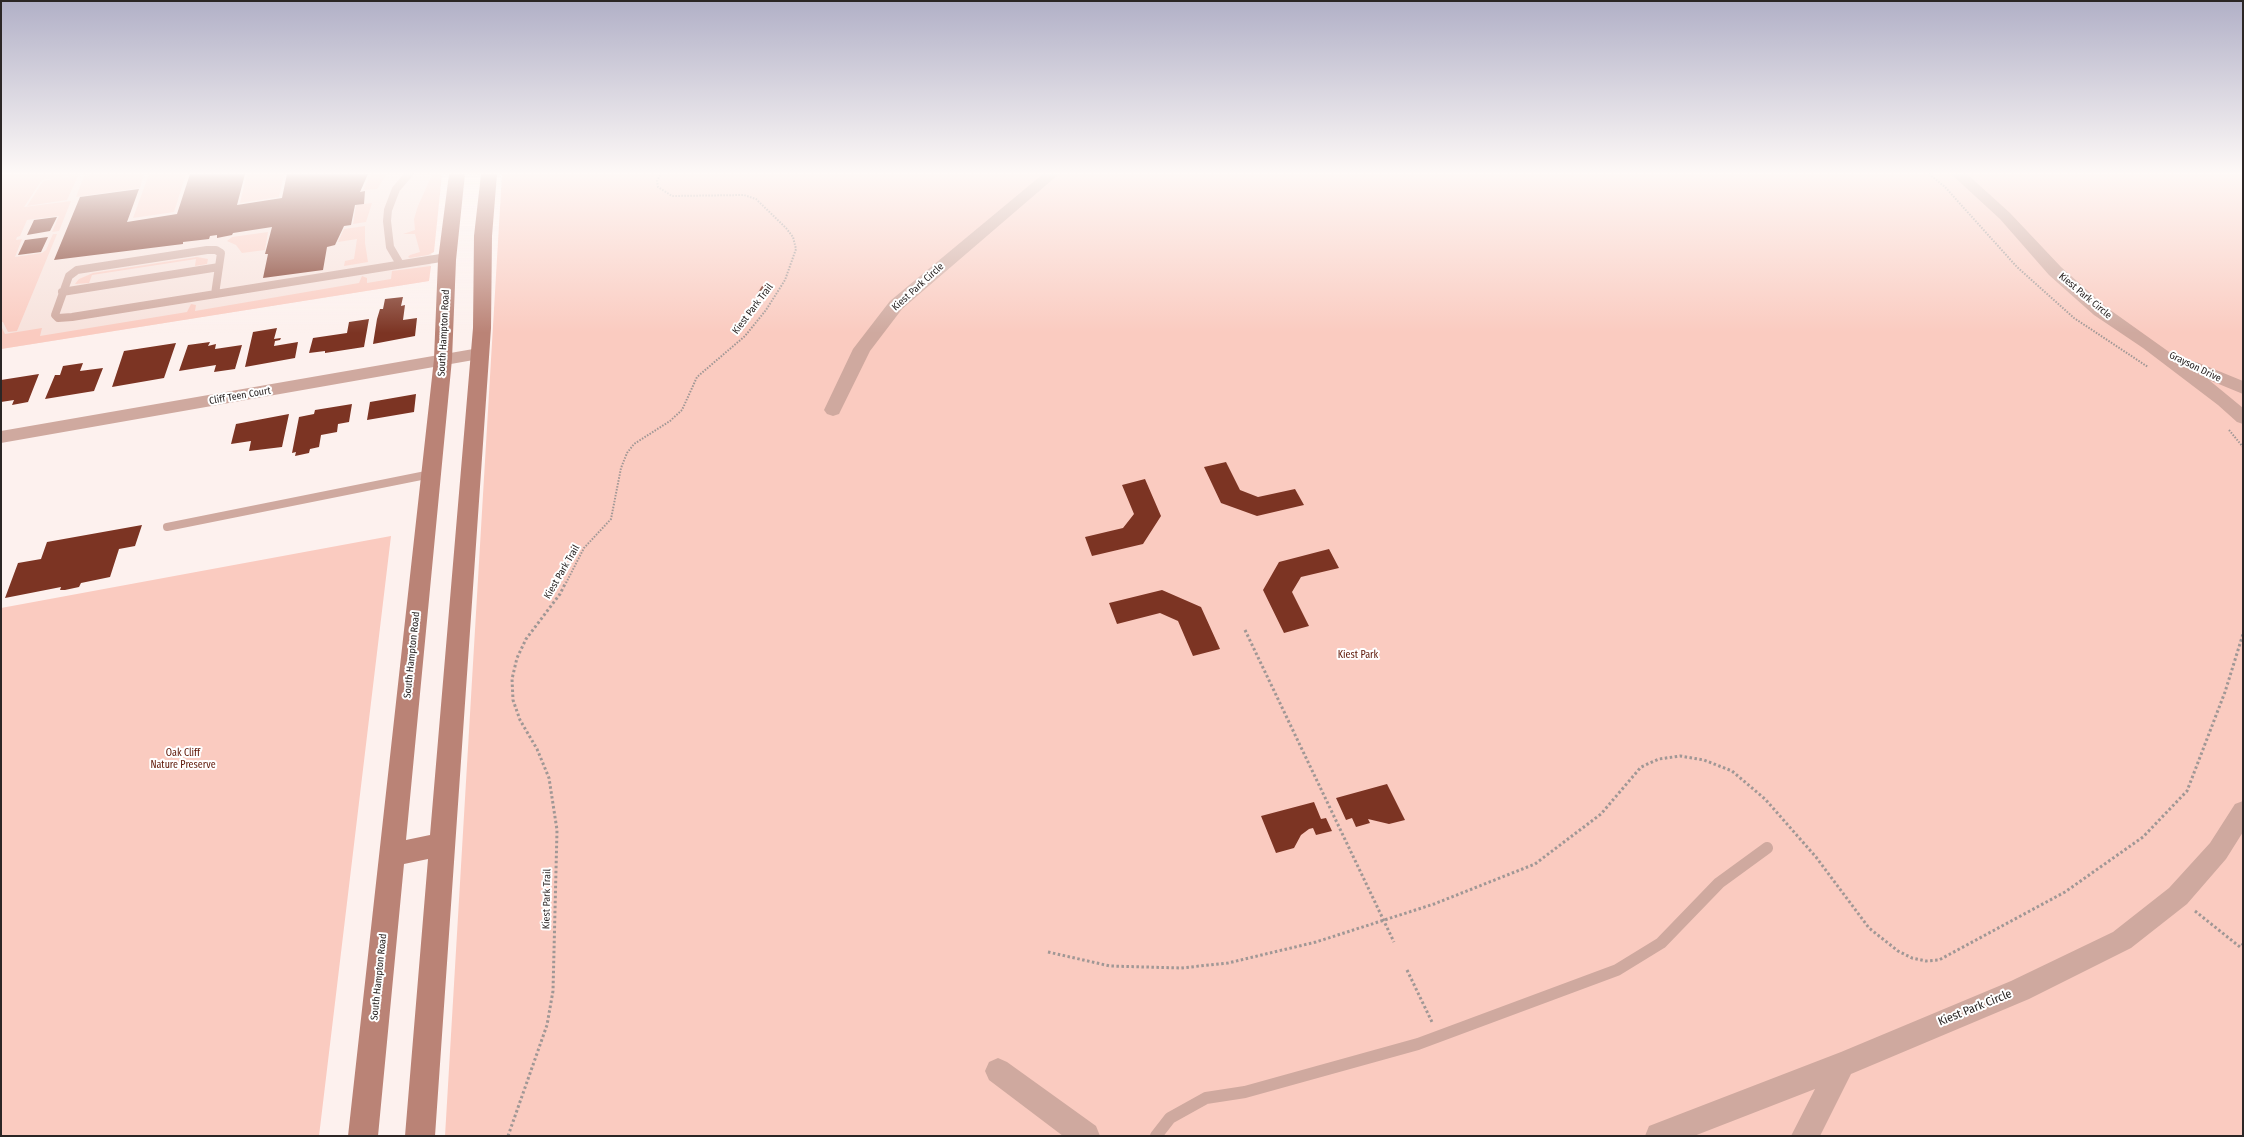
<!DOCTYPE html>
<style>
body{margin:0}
#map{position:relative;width:2244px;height:1137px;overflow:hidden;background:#fdf1ee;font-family:"Fira Sans Condensed",sans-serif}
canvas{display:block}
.frame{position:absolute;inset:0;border:2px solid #2b2625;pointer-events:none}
</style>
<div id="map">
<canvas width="2244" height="1137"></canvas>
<div class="frame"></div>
</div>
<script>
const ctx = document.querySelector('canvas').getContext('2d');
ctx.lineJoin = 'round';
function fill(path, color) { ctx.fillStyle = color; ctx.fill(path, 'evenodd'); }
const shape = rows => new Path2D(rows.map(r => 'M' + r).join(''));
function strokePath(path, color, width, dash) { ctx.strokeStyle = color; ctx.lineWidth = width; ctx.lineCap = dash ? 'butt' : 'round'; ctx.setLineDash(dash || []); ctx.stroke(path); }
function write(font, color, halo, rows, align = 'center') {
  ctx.font = font + ' "Fira Sans Condensed",sans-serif'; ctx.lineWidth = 4; ctx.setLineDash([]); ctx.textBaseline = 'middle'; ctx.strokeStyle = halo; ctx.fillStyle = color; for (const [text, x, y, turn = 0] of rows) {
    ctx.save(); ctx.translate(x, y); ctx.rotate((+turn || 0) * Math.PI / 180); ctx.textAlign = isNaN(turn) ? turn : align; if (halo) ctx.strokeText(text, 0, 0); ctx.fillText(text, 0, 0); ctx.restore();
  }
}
const built = shape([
 [7,174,439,174,429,281,1,349,1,251]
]);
const green = shape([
 [1,174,87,174,42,180,24,207,71,201,59,231,52,232,59,216,27,220,20,236,17,237,16,240,22,239,15,257,42,253,46,250,53,234,57,234,17,331,8,332,3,322,1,322],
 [98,174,144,174,140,188,76,197,84,176],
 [149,174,186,174,174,212,133,218],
 [247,174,284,174,279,197,240,203],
 [371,174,387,174,377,189,363,190],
 [426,174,442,174,434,252,428,255,410,258,408,257,410,255,420,252,415,234,403,234,415,230,414,219,418,206,432,175],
 [502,174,2243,174,2243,1136,445,1136],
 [68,176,78,176,67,200,27,206,43,181],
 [372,203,366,222,353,224,356,205],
 [365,226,365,243,368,262,344,266,345,261,354,259,357,239,338,242,344,229],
 [268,232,265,250,242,253,236,245,227,241,232,237],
 [197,257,208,259,207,264,195,266,196,259,92,275,89,283,75,284,79,279,93,273],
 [431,266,429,281,1,349,1,326,5,334,42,328,40,336,187,312,191,304,196,305,195,311,359,283,362,276,367,278,367,283,391,279,392,271],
 [391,536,319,1136,1,1136,1,608]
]);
const building = shape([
 [190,174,245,174,237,205,282,198,287,174,368,174,360,192,365,191,364,204,355,205,351,225,344,226,335,245,327,247,323,270,263,278,268,254,265,254,272,227,233,233,232,235,217,238,217,235,210,236,209,239,183,242,183,244,54,260,80,197,139,189,127,222,177,214],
 [57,217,50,231,27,235,34,220],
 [48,237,41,252,18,255,25,240],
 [762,286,771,287,767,295,757,294],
 [403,297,401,306,405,305,403,320,417,318,415,336,373,344,377,319,380,309,383,309,385,299],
 [369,319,364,347,325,353,325,351,309,353,313,338,347,333,349,322],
 [277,328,274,339,281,338,280,340,275,341,274,346,298,342,295,358,245,367,253,332],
 [210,342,208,346,216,344,215,349,242,345,235,369,214,372,216,365,179,371,188,345],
 [176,343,164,378,112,387,124,351],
 [83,363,80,371,103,368,94,391,45,399,55,375,60,375,63,366],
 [39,374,28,402,12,405,14,400,1,402,1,380],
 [416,394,414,412,367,420,370,402],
 [352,404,349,422,338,424,337,432,321,435,319,447,310,449,309,453,295,456,296,452,292,453,299,417,314,414,315,410],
 [289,414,282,447,249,451,251,441,231,444,236,424],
 [1226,462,1240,490,1258,497,1295,489,1304,505,1257,516,1221,503,1204,467],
 [1145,479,1161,516,1143,544,1092,556,1085,537,1123,528,1134,514,1122,485],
 [142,525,135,546,119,549,110,577,81,583,79,587,65,590,60,590,61,587,5,598,18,563,41,559,47,542],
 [1329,549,1339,568,1301,577,1292,592,1309,626,1284,633,1263,590,1279,562],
 [1162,590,1201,607,1220,649,1193,656,1178,621,1160,613,1117,624,1109,603],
 [1387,784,1405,820,1389,824,1368,819,1370,823,1356,827,1352,818,1346,820,1336,798],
 [1314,802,1321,819,1326,818,1332,831,1316,835,1313,828,1309,829,1301,835,1294,848,1276,853,1261,816]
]);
const pathFar1 = shape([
 [1929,174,1945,187,2017,267,2074,318,2148,367],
 [2229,430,2243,447],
 [566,583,584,548,611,519,621,468,627,453,634,444,670,421,682,410,697,377,745,336,766,310,785,280,796,249,793,237,786,228,756,199,744,195,672,196,658,187,657,181,661,174]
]);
const path = shape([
 [1245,630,1394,942],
 [2195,911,2240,947,2243,944],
 [1048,952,1110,966,1181,968,1228,963,1316,942,1434,904,1535,864,1601,814,1641,767,1659,759,1680,756,1704,760,1732,771,1765,799,1816,857,1869,928,1898,951,1912,958,1926,961,1939,960,2065,892,2143,837,2187,791,2225,692,2243,634],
 [1407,970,1432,1022],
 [508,1136,547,1025,553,991,557,830,549,778,537,749,520,720,513,700,512,679,517,658,526,639,560,594,566,582]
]);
const serviceFar1 = shape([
 [400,264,390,247,387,221,388,210,396,189,409,174],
 [62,292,219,267],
 [215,294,221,253,216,250,207,250,77,270,69,276,55,315,58,318,72,317,447,257],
 [167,527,431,474]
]);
const service = shape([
 [1156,1136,1170,1118,1206,1098,1245,1092,1418,1044,1617,970,1661,943,1719,883,1767,848]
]);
const minor = shape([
 [1043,174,1059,174,902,309,870,351,839,414,833,416,827,414,824,410,853,349,890,301,1043,174],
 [1951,174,1967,174,2010,213,2061,267,2106,307,2186,364,2193,361,2199,363,2243,381,2243,394,2209,380,2243,408,2243,424,2237,422,2218,405,2143,348,2094,315,2049,275,2000,219,1951,174],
 [479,348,485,350,488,354,485,358,1,443,1,431,479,348],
 [2243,801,2243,832,2226,859,2187,904,2131,948,2029,999,1851,1074,1820,1136,1791,1136,1815,1089,1694,1136,1645,1136,1649,1126,1841,1052,2011,981,2113,932,2169,888,2210,843,2235,804,2243,801],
 [998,1058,1007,1062,1096,1126,1100,1136,1063,1136,989,1080,985,1071,989,1062,998,1058]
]);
const secondary = shape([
 [449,174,465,174,456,260,452,359,406,840,430,835,473,328,474,236,481,174,497,174,492,236,491,328,435,1136,405,1136,428,859,404,864,378,1136,348,1136,434,359,438,260,449,174]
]);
const streetNames = [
 ["Kiest Park Circle",918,287,-42],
 ["Kiest Park Circle",2085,296,40],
 ["Kiest Park Trail",753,309,-53],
 ["South Hampton Road",444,333,-87],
 ["Grayson Drive",2195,367,26],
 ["Cliff Teen Court",240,396,-10],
 ["Kiest Park Trail",562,572,-60],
 ["South Hampton Road",412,655,-84],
 ["Kiest Park Trail",547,899,-89],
 ["South Hampton Road",379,977,-84]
];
const parkNames = [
 ["Kiest Park",1358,655],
 ["Oak Cliff",183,753],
 ["Nature Preserve",183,765]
];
const nearStreetnames = [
 ["Kiest Park Circle",1975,1008,-22]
];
fill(built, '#f7e2dc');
fill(green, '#facbc0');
fill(building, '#7c3423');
strokePath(pathFar1, '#a09795', 2, [1.5, 1.5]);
strokePath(path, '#a09795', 3, [2.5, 2.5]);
strokePath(serviceFar1, '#cfa99f', 8);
strokePath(service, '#cfa99f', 12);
fill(minor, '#cfa99f');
fill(secondary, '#ba8376');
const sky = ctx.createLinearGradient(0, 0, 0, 333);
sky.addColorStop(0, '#b1b0c7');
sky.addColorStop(0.52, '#fef9f7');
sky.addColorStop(1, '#fef9f700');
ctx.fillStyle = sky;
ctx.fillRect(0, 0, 2244, 333);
write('10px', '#2b2625', '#fff', streetNames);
write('10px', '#5c1302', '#fff', parkNames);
write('12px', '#2b2625', '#fff', nearStreetnames);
</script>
